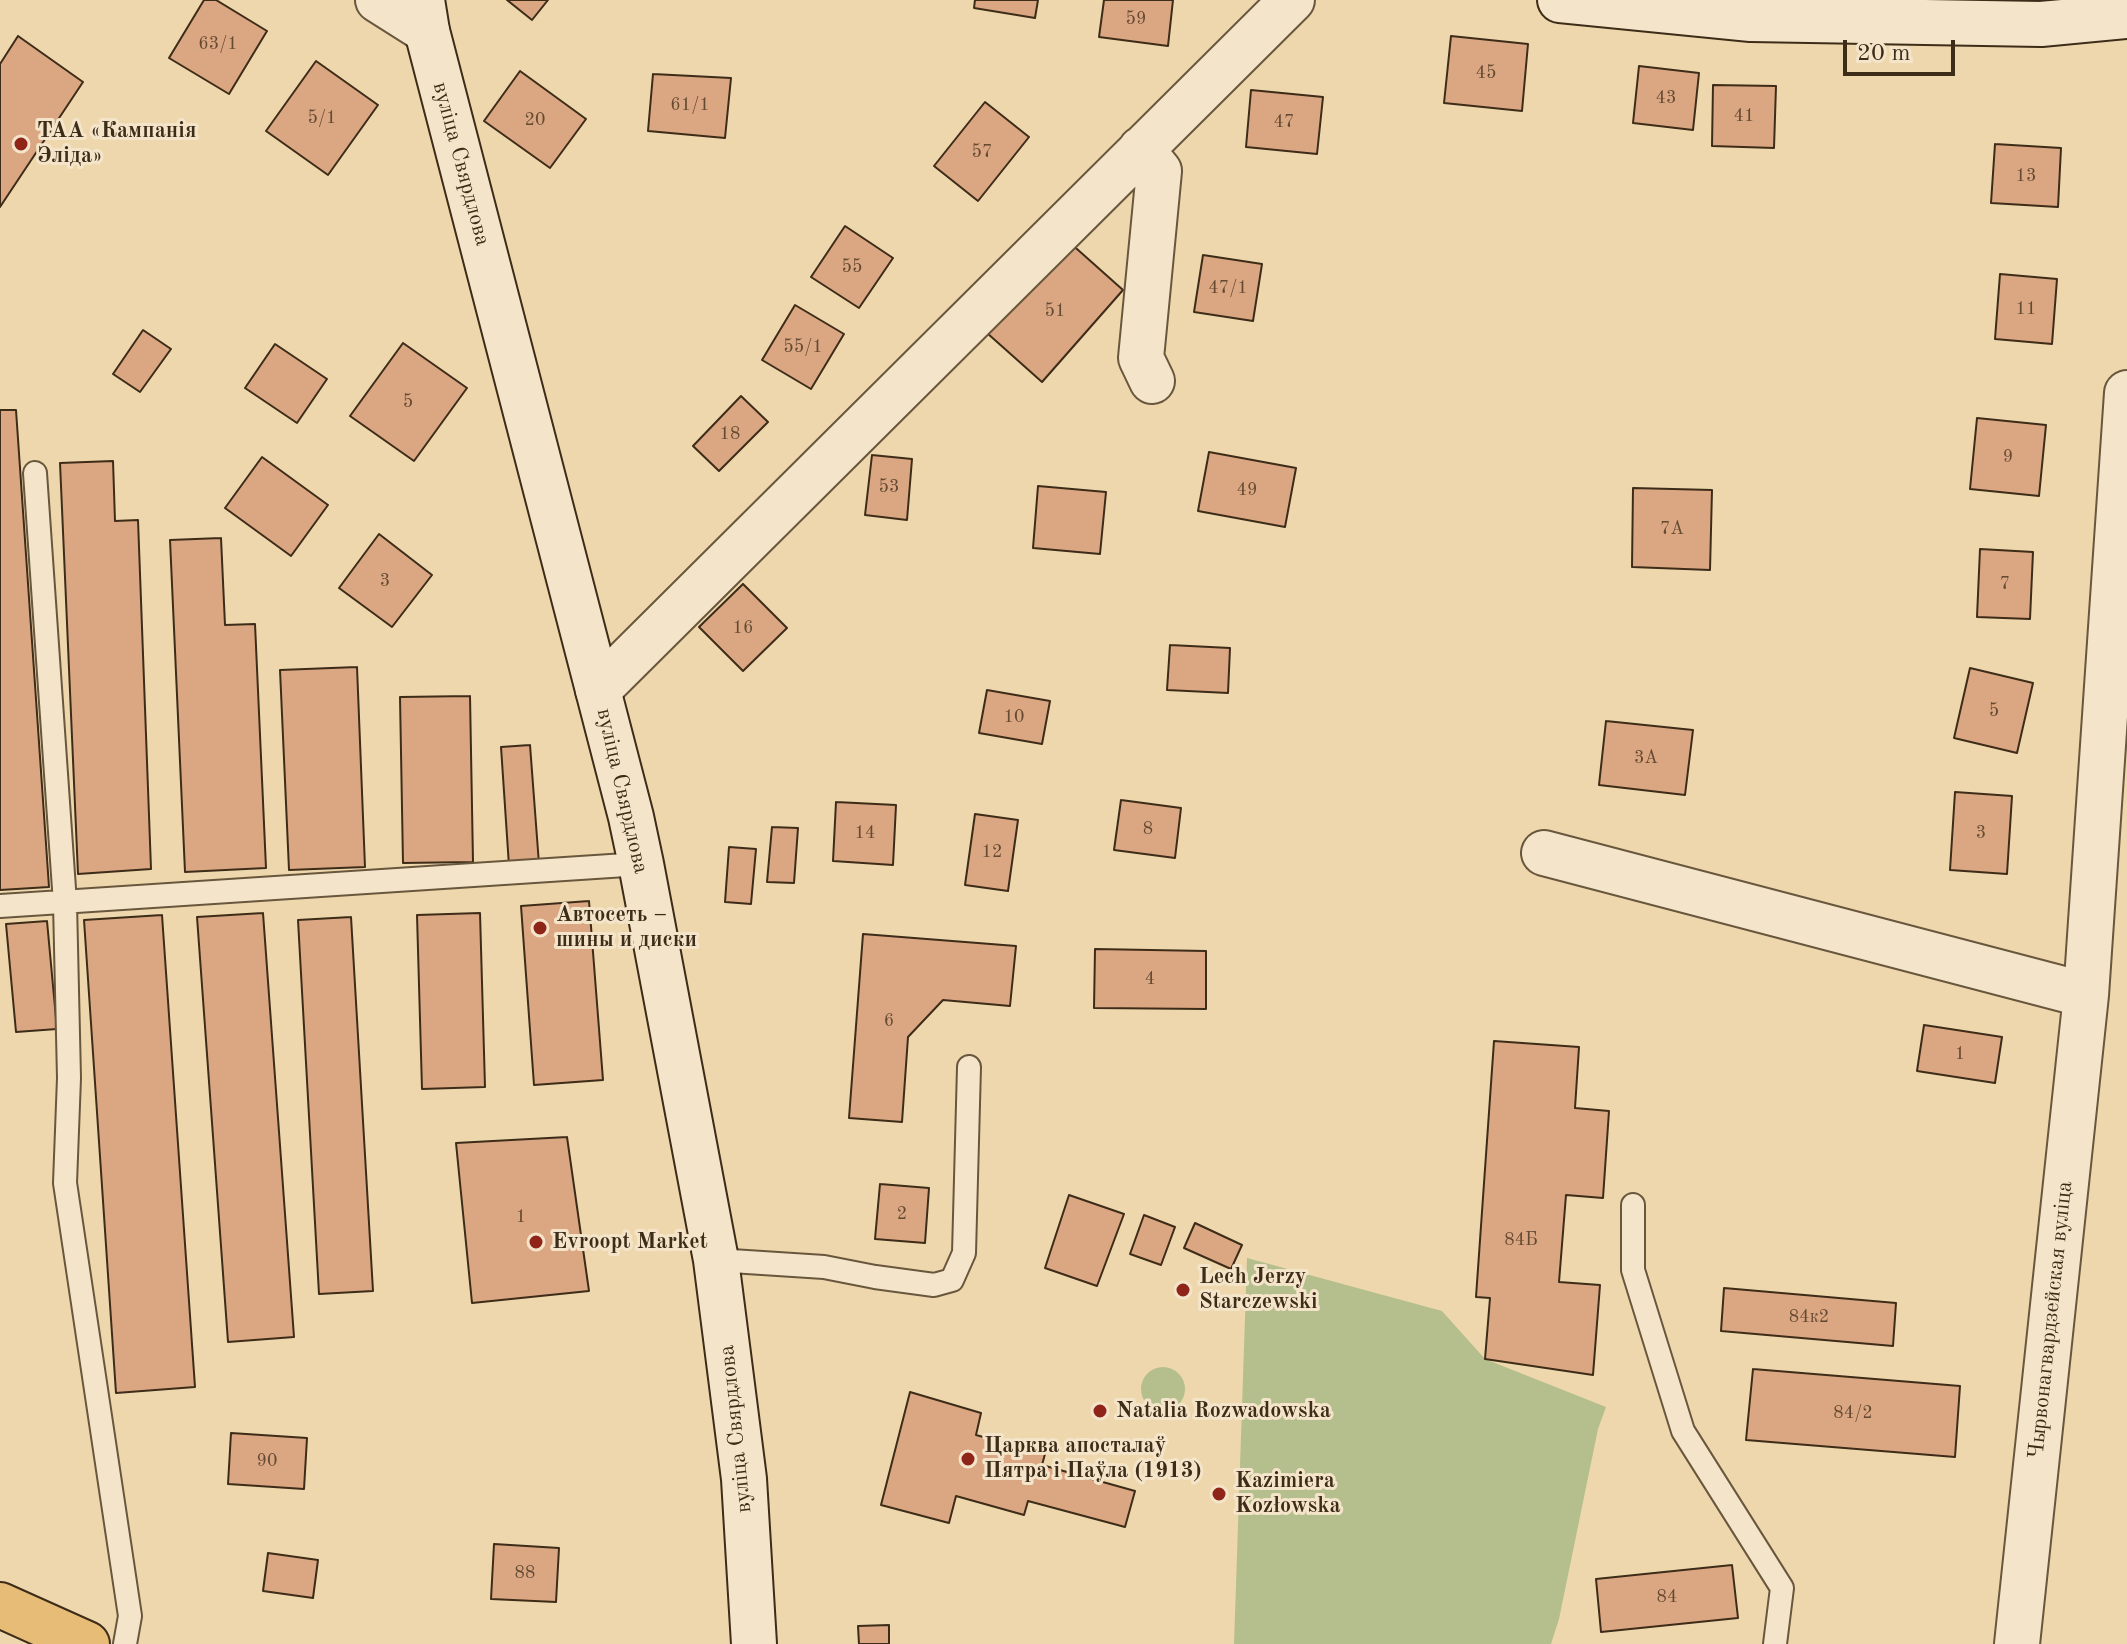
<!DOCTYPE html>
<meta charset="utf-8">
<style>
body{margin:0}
#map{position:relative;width:2127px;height:1644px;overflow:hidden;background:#eed7ad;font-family:"Old Standard TT",serif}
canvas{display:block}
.scale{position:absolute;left:1843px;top:40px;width:112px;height:36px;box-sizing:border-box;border:4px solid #3d2c18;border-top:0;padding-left:10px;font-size:24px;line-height:28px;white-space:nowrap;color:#3d2c18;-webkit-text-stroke:6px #f4e5ca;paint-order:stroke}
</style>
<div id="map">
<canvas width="2127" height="1644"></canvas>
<div class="scale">20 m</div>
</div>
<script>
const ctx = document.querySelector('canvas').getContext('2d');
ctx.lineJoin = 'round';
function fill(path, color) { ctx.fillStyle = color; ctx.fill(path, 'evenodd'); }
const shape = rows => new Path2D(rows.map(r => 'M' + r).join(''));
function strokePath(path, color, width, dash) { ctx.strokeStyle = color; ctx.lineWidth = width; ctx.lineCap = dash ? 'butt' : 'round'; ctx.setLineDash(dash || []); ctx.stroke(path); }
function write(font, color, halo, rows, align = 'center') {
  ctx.font = font + ' "Old Standard TT",serif'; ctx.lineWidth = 6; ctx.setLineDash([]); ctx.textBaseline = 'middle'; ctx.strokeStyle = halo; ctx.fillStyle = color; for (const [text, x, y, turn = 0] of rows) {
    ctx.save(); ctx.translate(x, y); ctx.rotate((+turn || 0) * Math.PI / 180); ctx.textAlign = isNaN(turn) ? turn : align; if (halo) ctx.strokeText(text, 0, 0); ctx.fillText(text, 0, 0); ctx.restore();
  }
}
const green = shape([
 [1247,1258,1442,1311,1485,1359,1606,1407,1598,1429,1559,1619,1551,1644,1234,1644],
 '1141 1389a22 22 0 1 1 44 0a22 22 0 1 1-44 0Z'
]);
const building = shape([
 [204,0,216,0,267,31,229,94,169,58,204,0],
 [507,0,548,0,532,20,507,0],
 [975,0,1038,0,1035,18,974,8,975,0],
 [1104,0,1173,0,1168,46,1099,37,1104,0],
 [18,36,83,82,0,207,0,64,18,36],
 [1451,36,1528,44,1522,111,1444,103,1451,36],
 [316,61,378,105,328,175,266,131,316,61],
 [1639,66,1699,73,1693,130,1633,123,1639,66],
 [520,71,586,119,550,168,484,121,520,71],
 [653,74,731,78,725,138,648,131,653,74],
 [1713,85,1776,86,1774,148,1712,146,1713,85],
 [1251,90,1323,97,1317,154,1246,147,1251,90],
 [985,102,1029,137,978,201,934,166,985,102],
 [1995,144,2061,148,2058,207,1991,203,1995,144],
 [845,226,893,258,859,308,811,277,845,226],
 [1068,241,1123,290,1042,382,987,333,1068,241],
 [1203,255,1262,264,1253,321,1194,312,1203,255],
 [2000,274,2057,279,2052,344,1995,339,2000,274],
 [795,305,844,334,811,389,762,360,795,305],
 [143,330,171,349,140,392,113,374,143,330],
 [403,343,467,388,414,461,350,416,403,343],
 [275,344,327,379,297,423,245,388,275,344],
 [741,396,768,422,719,471,693,446,741,396],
 [0,410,16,410,49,887,0,890,0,410],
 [1977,418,2046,425,2039,496,1970,489,1977,418],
 [1209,452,1296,468,1285,527,1198,511,1209,452],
 [872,455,912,459,907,520,865,515,872,455],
 [262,457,328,505,291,556,225,508,262,457],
 [113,461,115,521,138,520,151,869,78,874,60,463,113,461],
 [1038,486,1106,492,1100,554,1033,548,1038,486],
 [1633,488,1712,490,1710,570,1632,567,1633,488],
 [379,534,432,575,392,627,339,588,379,534],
 [221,538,225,625,255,624,266,868,185,872,170,540,221,538],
 [1980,549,2033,552,2030,619,1977,617,1980,549],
 [743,584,787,628,743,671,699,627,743,584],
 [1170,645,1230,648,1228,693,1167,690,1170,645],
 [357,667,365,867,289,870,280,670,357,667],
 [1970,668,2033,683,2017,753,1954,738,1970,668],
 [987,690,1050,701,1042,744,979,733,987,690],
 [470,696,473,862,403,863,400,697,470,696],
 [1606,721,1693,730,1685,795,1599,785,1606,721],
 [530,745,539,864,509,866,501,747,530,745],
 [1955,792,2012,796,2007,874,1950,870,1955,792],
 [1121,800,1181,808,1175,858,1114,850,1121,800],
 [836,802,896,805,893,865,833,861,836,802],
 [975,814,1018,820,1008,891,965,885,975,814],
 [772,827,798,828,794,883,767,882,772,827],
 [729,847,756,849,751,904,725,902,729,847],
 [589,901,603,1080,534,1085,521,906,589,901],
 [263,913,294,1337,228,1342,197,917,263,913],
 [480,913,485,1087,422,1089,417,915,480,913],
 [162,915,195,1387,116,1393,84,920,162,915],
 [351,917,373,1291,319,1294,298,920,351,917],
 [47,921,57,1029,16,1032,6,924,47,921],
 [863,934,1016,946,1010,1006,943,1000,908,1037,902,1122,849,1118,863,934],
 [1095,949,1206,951,1206,1009,1094,1008,1095,949],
 [1924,1025,2002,1037,1995,1083,1917,1071,1924,1025],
 [1494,1041,1579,1047,1575,1108,1609,1111,1603,1198,1566,1195,1559,1282,1600,1285,1593,1375,1485,1359,1490,1298,1476,1297,1494,1041],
 [567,1137,589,1291,472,1303,456,1143,567,1137],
 [880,1184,929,1188,925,1243,875,1239,880,1184],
 [1069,1195,1124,1214,1097,1286,1045,1268,1069,1195],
 [1144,1215,1175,1227,1161,1265,1130,1254,1144,1215],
 [1195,1223,1242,1245,1231,1269,1184,1248,1195,1223],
 [1724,1288,1896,1303,1893,1346,1721,1331,1724,1288],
 [1753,1369,1960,1386,1955,1457,1746,1440,1753,1369],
 [910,1392,981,1413,976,1435,1045,1454,1042,1465,1135,1491,1125,1527,1028,1501,1024,1515,956,1496,949,1523,881,1505,910,1392],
 [231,1433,307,1438,304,1489,228,1484,231,1433],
 [494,1544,559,1548,556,1602,491,1599,494,1544],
 [268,1553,318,1560,313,1598,263,1591,268,1553],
 [1732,1565,1738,1618,1601,1632,1596,1579,1732,1565],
 [889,1625,889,1644,859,1644,858,1626,889,1625]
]);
const lane = shape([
 [35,473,65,903,69,1078,65,1183,130,1616,125,1644],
 [0,906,641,864],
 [1633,1205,1633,1270,1683,1431,1782,1588,1775,1644],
 [716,1260,824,1267,875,1277,934,1285,952,1280,964,1253,969,1067]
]);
const street = shape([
 [378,0,427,31],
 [1141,149,1159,171,1141,358,1152,381],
 [598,690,1292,0],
 [1544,853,2086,995],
 [2017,1644,2086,995,2127,393]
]);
const secondary = shape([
 [422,0,427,31,631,817,641,864,716,1260,744,1479,754,1644],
 [1560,0,1751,19,2041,24,2127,16]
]);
const primary = shape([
 [0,1605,87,1644]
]);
const markers = [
 [21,144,8,"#8f2418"],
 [540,928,8,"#8f2418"],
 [536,1242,8,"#8f2418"],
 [1183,1290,8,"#8f2418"],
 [1100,1411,8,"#8f2418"],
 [968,1459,8,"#8f2418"],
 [1219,1494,8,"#8f2418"]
];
const numberNames = [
 ["59",1136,19],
 ["63/1",218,44],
 ["45",1486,73],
 ["43",1666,98],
 ["61/1",690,105],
 ["41",1744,116],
 ["5/1",322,118],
 ["20",535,120],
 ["47",1284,122],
 ["57",982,152],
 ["13",2026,176],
 ["55",852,267],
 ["47/1",1228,288],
 ["11",2026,309],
 ["51",1055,311],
 ["55/1",803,347],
 ["5",408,402],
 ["18",730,434],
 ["9",2008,457],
 ["53",889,487],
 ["49",1247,490],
 ["7А",1672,529],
 ["3",385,581],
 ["7",2005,584],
 ["16",743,628],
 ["5",1994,711],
 ["10",1014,717],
 ["3А",1646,758],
 ["8",1148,829],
 ["14",865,833],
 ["3",1981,833],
 ["12",992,852],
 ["4",1150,979],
 ["6",889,1021],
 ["1",1960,1054],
 ["2",902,1214],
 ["1",521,1217],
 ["84Б",1521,1240],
 ["84к2",1809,1317],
 ["84/2",1853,1413],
 ["90",267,1461],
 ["88",525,1573],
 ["84",1667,1597]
];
const poiNames = [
 ["ТАА «Кампанія",37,131],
 ["Эліда»",37,156],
 ["Автосеть –",556,915],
 ["шины и диски",556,940],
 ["Evroopt Market",552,1242],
 ["Lech Jerzy",1199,1277],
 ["Starczewski",1199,1302],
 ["Natalia Rozwadowska",1116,1411],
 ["Царква апосталаў",984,1446],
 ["Пятра і Паўла (1913)",984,1471],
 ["Kazimiera",1235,1481],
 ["Kozłowska",1235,1506]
];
const streetNames = [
 ["вуліца Свярдлова",461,164,75],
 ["вуліца Свярдлова",622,791,77],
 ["Чырвонагвардзейская вуліца",2051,1320,-84],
 ["вуліца Свярдлова",736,1429,-96]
];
fill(green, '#b5bf8d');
fill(building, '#dba682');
strokePath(building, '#3d2c18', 2);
strokePath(lane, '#69573d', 26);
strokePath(street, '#69573d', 48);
strokePath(secondary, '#3d2c18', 48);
strokePath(primary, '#3d2c18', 48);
strokePath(lane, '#f4e5ca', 22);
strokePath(street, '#f4e5ca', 44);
strokePath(secondary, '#f4e5ca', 44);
strokePath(primary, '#e7bc76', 44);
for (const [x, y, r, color] of markers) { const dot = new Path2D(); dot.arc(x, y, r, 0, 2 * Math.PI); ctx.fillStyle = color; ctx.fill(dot); strokePath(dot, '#f4e5ca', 3); }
write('18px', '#644a32', null, numberNames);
write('bold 22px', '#3d2c18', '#f4e5ca', poiNames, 'left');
write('22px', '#3d2c18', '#f4e5ca', streetNames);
</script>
